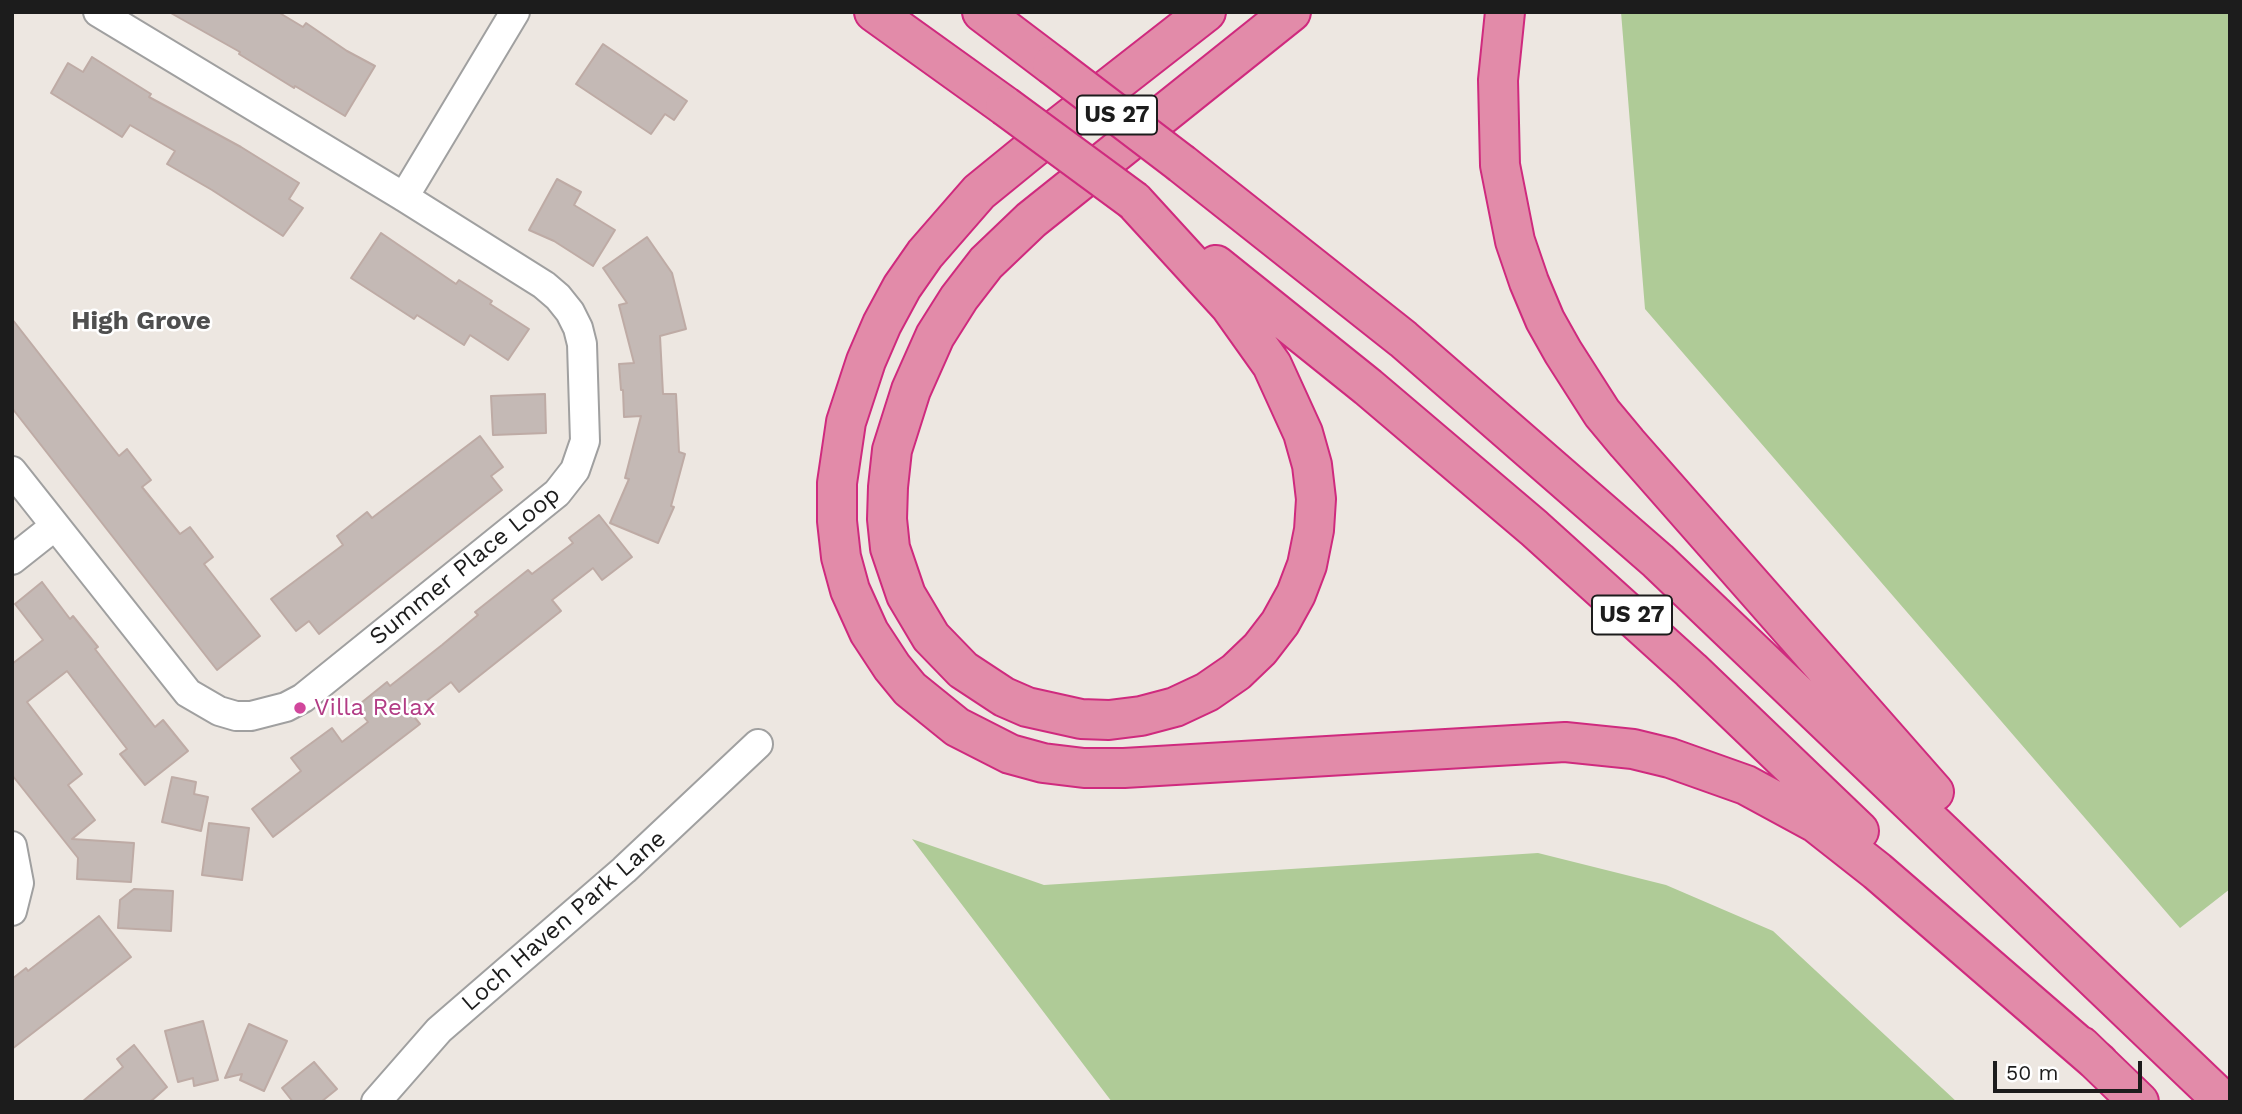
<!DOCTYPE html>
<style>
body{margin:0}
#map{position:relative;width:2242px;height:1114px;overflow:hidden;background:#ede7e1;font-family:"Work Sans",sans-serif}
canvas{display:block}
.frame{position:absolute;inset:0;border:14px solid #1c1c1c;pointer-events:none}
.scale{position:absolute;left:1993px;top:1061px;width:149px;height:32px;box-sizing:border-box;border:4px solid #1c1c1c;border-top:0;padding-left:9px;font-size:21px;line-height:24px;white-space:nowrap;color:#1c1c1c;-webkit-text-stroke:5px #fff;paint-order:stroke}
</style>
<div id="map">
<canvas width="2242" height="1114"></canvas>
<div class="frame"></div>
<div class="scale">50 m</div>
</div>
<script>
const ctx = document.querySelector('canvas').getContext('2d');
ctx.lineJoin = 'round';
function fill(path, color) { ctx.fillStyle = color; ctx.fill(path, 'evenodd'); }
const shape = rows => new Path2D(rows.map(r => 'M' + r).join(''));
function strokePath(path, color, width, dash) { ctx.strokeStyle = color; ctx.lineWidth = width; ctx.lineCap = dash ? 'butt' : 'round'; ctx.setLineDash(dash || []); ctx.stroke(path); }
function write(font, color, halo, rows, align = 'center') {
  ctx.font = font + ' "Work Sans",sans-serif'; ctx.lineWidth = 5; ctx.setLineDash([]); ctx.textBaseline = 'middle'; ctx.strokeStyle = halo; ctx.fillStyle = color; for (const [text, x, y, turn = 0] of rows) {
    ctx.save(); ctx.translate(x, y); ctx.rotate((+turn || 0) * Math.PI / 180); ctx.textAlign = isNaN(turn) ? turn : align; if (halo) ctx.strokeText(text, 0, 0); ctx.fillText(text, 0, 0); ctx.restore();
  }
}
const forest = shape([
 [1621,12,2230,12,2230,889,2180,928,1645,309],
 [912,839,1044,885,1538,853,1666,885,1773,931,1957,1102,1112,1102]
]);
const building = shape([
 [169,12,278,12,303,27,306,23,347,51,375,66,345,116,295,86,294,88,239,54,240,52,169,12],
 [603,44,687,101,674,120,665,114,651,134,576,84,603,44],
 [92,57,151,94,149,97,241,147,299,183,289,199,303,208,283,236,212,190,167,164,175,151,130,125,122,137,51,93,68,63,83,72,92,57],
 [557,179,581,192,574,205,615,230,593,266,554,241,529,230,557,179],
 [381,233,456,284,459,280,492,301,490,304,529,329,508,360,470,335,464,345,417,315,414,319,351,278,381,233],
 [647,237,672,273,686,329,660,336,663,394,676,394,679,452,685,454,671,506,674,507,658,543,610,523,629,479,625,478,641,416,624,417,623,390,621,390,619,364,634,363,619,305,627,303,603,268,647,237],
 [12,319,119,456,127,449,151,480,142,487,180,534,190,527,213,557,204,564,260,636,217,670,12,408,12,319],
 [545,394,546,433,493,435,491,396,545,394],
 [480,436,503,467,491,476,502,490,319,634,309,621,296,631,271,599,343,545,337,536,367,512,372,518,480,436],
 [599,515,632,557,602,580,593,568,552,600,561,611,459,692,451,682,411,713,420,724,273,837,252,809,301,771,291,758,332,728,342,742,368,722,356,707,387,682,390,686,442,645,478,615,475,612,528,570,532,574,573,543,569,538,599,515],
 [42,582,70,619,73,616,98,647,95,649,155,727,163,720,188,751,145,785,120,754,127,749,67,671,27,702,82,774,68,785,95,820,72,839,134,843,131,882,77,879,78,858,12,775,12,664,43,640,15,604,42,582],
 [172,777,196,782,194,794,208,797,201,831,162,822,172,777],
 [209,823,249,828,242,880,202,875,209,823],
 [134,889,173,891,171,931,118,928,120,900,134,889],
 [99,916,131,957,12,1049,12,979,26,968,28,971,99,916],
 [203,1021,218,1080,194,1086,193,1078,178,1082,165,1031,203,1021],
 [249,1024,287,1041,264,1091,240,1080,242,1074,225,1078,249,1024],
 [134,1045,167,1087,150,1102,82,1102,123,1067,117,1059,134,1045],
 [314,1062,337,1089,321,1102,293,1102,282,1088,314,1062]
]);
const minor = shape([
 [404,197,515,12],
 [12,471,188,693,219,711,236,716,251,716,286,707,303,698,557,493,575,470,585,441,582,344,578,328,570,312,558,297,544,285,404,197,98,12],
 [12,560,55,526],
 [12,846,19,883,12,911],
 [376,1102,439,1030,624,870,758,744]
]);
const highway = shape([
 [874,12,1005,106],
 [982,12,1052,65],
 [1206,12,1060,126,979,192,925,254,902,287,882,324,866,361,846,422,837,483,837,521,841,557,850,590,869,632,892,667,910,689,957,727,1010,754,1043,763,1084,768,1124,768,1565,742,1633,749,1670,758,1746,785,1816,823,1877,871,2099,1063],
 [1505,12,1498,80,1500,165,1515,241,1529,282,1545,320,1563,352,1602,413,1627,443,1934,792],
 [1182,164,1403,339,1658,561,2224,1102],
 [1134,201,1230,306,1272,365,1303,433,1312,465,1316,499,1314,530,1307,565,1296,594,1280,623,1260,649,1236,672,1207,692,1175,707,1141,716,1109,720,1081,719,1027,707,1004,697,963,670,931,637,906,595,890,548,887,519,888,487,892,450,911,390,935,336,959,298,986,263,1031,220,1291,12],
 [1216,265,1368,387,1534,528,1691,670,1859,831],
 [2081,1046,2139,1102]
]);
const highwayBridge = shape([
 [1052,65,1182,164],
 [1005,106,1134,201]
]);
const markers = [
 [300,708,7,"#d1479c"]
];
const shields = [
 [1117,115,80],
 [1632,615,80]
];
const shieldNames = [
 ["US 27",1117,115],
 ["US 27",1632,615]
];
const streetNames = [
 ["Summer Place Loop",465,566,-39],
 ["Loch Haven Park Lane",564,921,-41]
];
const hotelNames = [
 ["Villa Relax",314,708]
];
const neighbourhoodNames = [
 ["High Grove",141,321]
];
fill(forest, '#afcb97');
fill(building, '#c4b9b5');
strokePath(building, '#beaba5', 2);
strokePath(minor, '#a0a0a0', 32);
strokePath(highway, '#cf2a7e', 42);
strokePath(minor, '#fff', 28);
strokePath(highway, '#e28ba9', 38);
strokePath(highwayBridge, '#cf2a7e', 42, []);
strokePath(highwayBridge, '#e28ba9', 38);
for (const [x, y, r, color] of markers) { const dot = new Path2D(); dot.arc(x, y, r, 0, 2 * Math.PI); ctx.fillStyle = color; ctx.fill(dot); strokePath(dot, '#fff', 2.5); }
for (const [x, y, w] of shields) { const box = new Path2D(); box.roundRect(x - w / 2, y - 19.5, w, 39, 5); ctx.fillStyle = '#fff'; ctx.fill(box); strokePath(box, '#1c1c1c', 2); }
write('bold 23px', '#1c1c1c', null, shieldNames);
write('24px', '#1c1c1c', '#fff', streetNames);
write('24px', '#b23c85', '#fff', hotelNames, 'left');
write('bold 26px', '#4f4f4f', '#fff', neighbourhoodNames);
</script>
